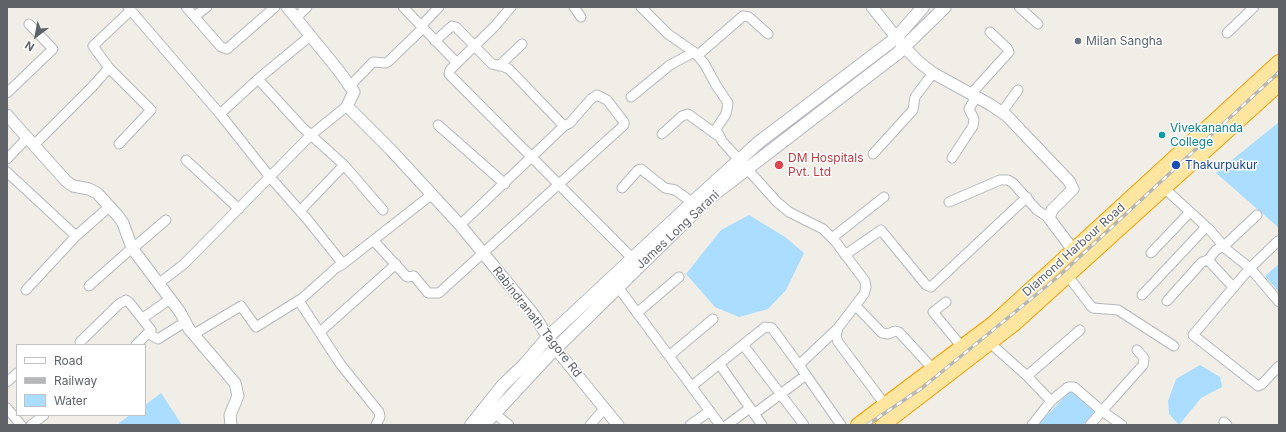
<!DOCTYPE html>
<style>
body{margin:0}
#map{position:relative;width:1286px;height:432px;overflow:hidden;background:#f1eee8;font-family:Inter,sans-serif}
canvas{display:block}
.frame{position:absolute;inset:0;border:8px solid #5f6368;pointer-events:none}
.legend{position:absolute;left:16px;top:344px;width:130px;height:72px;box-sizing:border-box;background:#fff;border:1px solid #bfc1c3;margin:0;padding:5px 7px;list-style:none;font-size:12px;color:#5f6368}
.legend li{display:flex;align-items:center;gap:8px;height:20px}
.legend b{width:20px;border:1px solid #bfc1c3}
.north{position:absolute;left:16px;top:16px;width:40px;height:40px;-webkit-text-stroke:3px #fff;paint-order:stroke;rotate:212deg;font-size:11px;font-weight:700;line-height:16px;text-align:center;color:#5f6368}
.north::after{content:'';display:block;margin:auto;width:14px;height:18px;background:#5f6368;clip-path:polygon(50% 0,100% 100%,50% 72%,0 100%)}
</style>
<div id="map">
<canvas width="1286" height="432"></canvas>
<div class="frame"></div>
<ul class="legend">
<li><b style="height:5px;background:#fff"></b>Road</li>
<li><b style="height:5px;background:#b6b7b8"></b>Railway</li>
<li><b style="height:11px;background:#adf"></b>Water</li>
</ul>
<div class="north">N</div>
</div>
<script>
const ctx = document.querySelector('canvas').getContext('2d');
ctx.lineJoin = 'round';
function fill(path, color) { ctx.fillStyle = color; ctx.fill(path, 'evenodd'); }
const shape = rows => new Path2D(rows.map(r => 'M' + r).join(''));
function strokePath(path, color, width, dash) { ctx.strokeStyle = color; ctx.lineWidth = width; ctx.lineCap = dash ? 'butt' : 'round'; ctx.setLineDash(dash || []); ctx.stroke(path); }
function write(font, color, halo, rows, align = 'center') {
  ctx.font = font + ' Inter,sans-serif'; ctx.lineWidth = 3; ctx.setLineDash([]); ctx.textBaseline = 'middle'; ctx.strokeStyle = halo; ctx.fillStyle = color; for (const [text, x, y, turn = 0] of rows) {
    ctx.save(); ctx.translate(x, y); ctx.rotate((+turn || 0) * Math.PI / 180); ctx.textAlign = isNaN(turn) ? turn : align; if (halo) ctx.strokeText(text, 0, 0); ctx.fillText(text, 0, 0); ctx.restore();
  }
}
const water = shape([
 [1279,122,1279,228,1216,173],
 [749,215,785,237,804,253,786,290,768,309,739,317,715,307,686,274,721,230],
 [1279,264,1279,292,1265,276],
 [1200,365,1220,377,1222,387,1201,398,1179,425,1169,414,1168,401,1176,379],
 [1071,390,1095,411,1083,425,1038,425],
 [161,393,182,425,120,425,119,423,130,415,145,415,145,405]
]);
const minor = shape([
 [128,7,220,114,270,177,307,219,343,264,336,268,299,301,341,365,379,412,380,417,376,425],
 [186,7,221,47,227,49,275,7],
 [403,7,457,63,450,70,449,74,633,259],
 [574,7,581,17],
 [641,7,668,34,694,52,704,63,716,85,728,103,726,114,716,129,722,141,777,202,789,212,823,229,835,241,865,281,866,287,864,294,838,328,836,336,838,342,886,406],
 [1019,7,1038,24],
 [195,16,207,7],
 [296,18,307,7],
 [421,26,439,7],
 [1227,33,1254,7],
 [698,55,743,16,749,17,768,34],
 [457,63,495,26,511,7],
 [499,66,522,44],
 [258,79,302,127,344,165,383,210],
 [350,86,373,62,386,63,389,61,423,28],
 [7,93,53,49,29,24],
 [971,94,1009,52,1007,48,990,32],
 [631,97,670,65,694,52],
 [1002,112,1018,90],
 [220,114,258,79,310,36],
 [438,125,505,184],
 [662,134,682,116,688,114,717,135],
 [119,144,151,110,109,68,93,46,131,10],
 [34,145,92,87,109,68],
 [873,154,913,110,915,97,933,73],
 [952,158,973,126,974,119,969,109,976,97],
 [7,159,27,138],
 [186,160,239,209],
 [7,172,76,236],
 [622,188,638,170,641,169,665,188,675,190,692,202],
 [1164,188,1210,230,1226,249,1250,268,1279,302],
 [949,202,1000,180,1008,180,1013,183,1037,210,1049,218],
 [300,211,344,165],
 [460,225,564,126],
 [832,238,884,197],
 [374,241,407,277,414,276,428,293,439,293,624,125,624,122,607,100,597,95,591,99,570,123,564,126,509,69,502,66,492,64,456,27,452,26,435,41],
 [1278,241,1250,268,1193,335,1258,386,1262,384,1279,366],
 [132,249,166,220],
 [1151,253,1190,212],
 [845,255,881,230,926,285,931,287,1027,197],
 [1208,260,1233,287],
 [343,264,431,195],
 [1068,276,1090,305,1093,308,1118,310,1174,346],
 [158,284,184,264,311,135,347,106],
 [89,286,132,248],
 [618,287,720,425],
 [26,290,76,236,109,207],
 [1142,295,1206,227],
 [1167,301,1202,262,1208,260,1216,250,1224,246,1257,215],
 [946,302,933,312,962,347],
 [856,306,882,333,888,334,895,331,899,332,933,369],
 [637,313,679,277],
 [143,318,170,299],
 [320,332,396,264],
 [149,334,158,339,185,322],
 [194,334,241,306,256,327,301,299],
 [80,342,119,304,126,300,129,302,151,330,136,345],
 [990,343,1027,376,1051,401,1032,425],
 [744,346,804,425],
 [669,356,713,319],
 [720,365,762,425],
 [799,365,841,425],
 [1027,376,1080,330],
 [7,382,17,373],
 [692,386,765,327,772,328,799,365,838,328],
 [1051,401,1068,387,1074,387,1102,411,1090,425],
 [7,408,21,425],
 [494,413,509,425],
 [754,414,806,375],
 [1224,422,1227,425],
 [31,425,44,415],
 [590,425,604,409],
 [690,425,710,411],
 [727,425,750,408],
 [1122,425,1102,411,1143,365,1144,358,1137,350]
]);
const tertiary = shape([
 [287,7,339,71,354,92,347,106,391,150,460,225,534,315,555,348,618,425],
 [872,7,904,47,919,62,933,73,991,105,1007,116,1069,181,1073,189,1052,210,1049,218,1073,250],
 [7,115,66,181,73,186,89,189,97,193,118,216,123,223,132,248,180,312,189,329,235,383,238,396,230,415,231,425]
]);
const secondary = shape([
 [471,425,503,385,525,364,548,337,695,200,759,142,896,38,923,7],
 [484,425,549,355,708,199,898,53,945,7]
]);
const trunk = shape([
 [858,425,995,322,1279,62],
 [883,425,1013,325,1279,84]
]);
const rail = shape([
 [867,425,922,388,1059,276,1279,72]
]);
const markers = [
 [1078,41,4,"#6b7280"],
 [1162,135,4,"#0f9aa8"],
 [779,165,5,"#e0444e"],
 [1176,165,5,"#1a4fb4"]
];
const worshipNames = [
 ["Milan Sangha",1086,41]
];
const cultureNames = [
 ["Vivekananda",1170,128],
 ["College",1170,142]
];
const healthNames = [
 ["DM Hospitals",788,158],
 ["Pvt. Ltd",788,172]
];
const transitNames = [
 ["Thakurpukur",1185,165]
];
const streetNames = [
 ["James Long Sarani",678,230,-43],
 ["Diamond Harbour Road",1074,250,-42],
 ["Rabindranath Tagore Rd",537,322,52]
];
fill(water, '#adf');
strokePath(minor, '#b5b8bc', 11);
strokePath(tertiary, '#b5b8bc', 13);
strokePath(secondary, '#b4b7bc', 14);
strokePath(trunk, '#f7a001', 16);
strokePath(minor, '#fff', 9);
strokePath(tertiary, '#fff', 11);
strokePath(secondary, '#fff', 12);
strokePath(trunk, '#fee6a1', 14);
strokePath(rail, '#b6b7b8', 3.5);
strokePath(rail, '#fff', 2, [6]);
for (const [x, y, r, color] of markers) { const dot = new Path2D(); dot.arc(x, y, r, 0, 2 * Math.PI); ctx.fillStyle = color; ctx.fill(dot); strokePath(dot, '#fff', 1.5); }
write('12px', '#5b616d', '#fff', worshipNames, 'left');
write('12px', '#0d838f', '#fff', cultureNames, 'left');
write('12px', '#be3a42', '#fff', healthNames, 'left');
write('12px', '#164399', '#fff', transitNames, 'left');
write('12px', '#5f6368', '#fff', streetNames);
</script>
